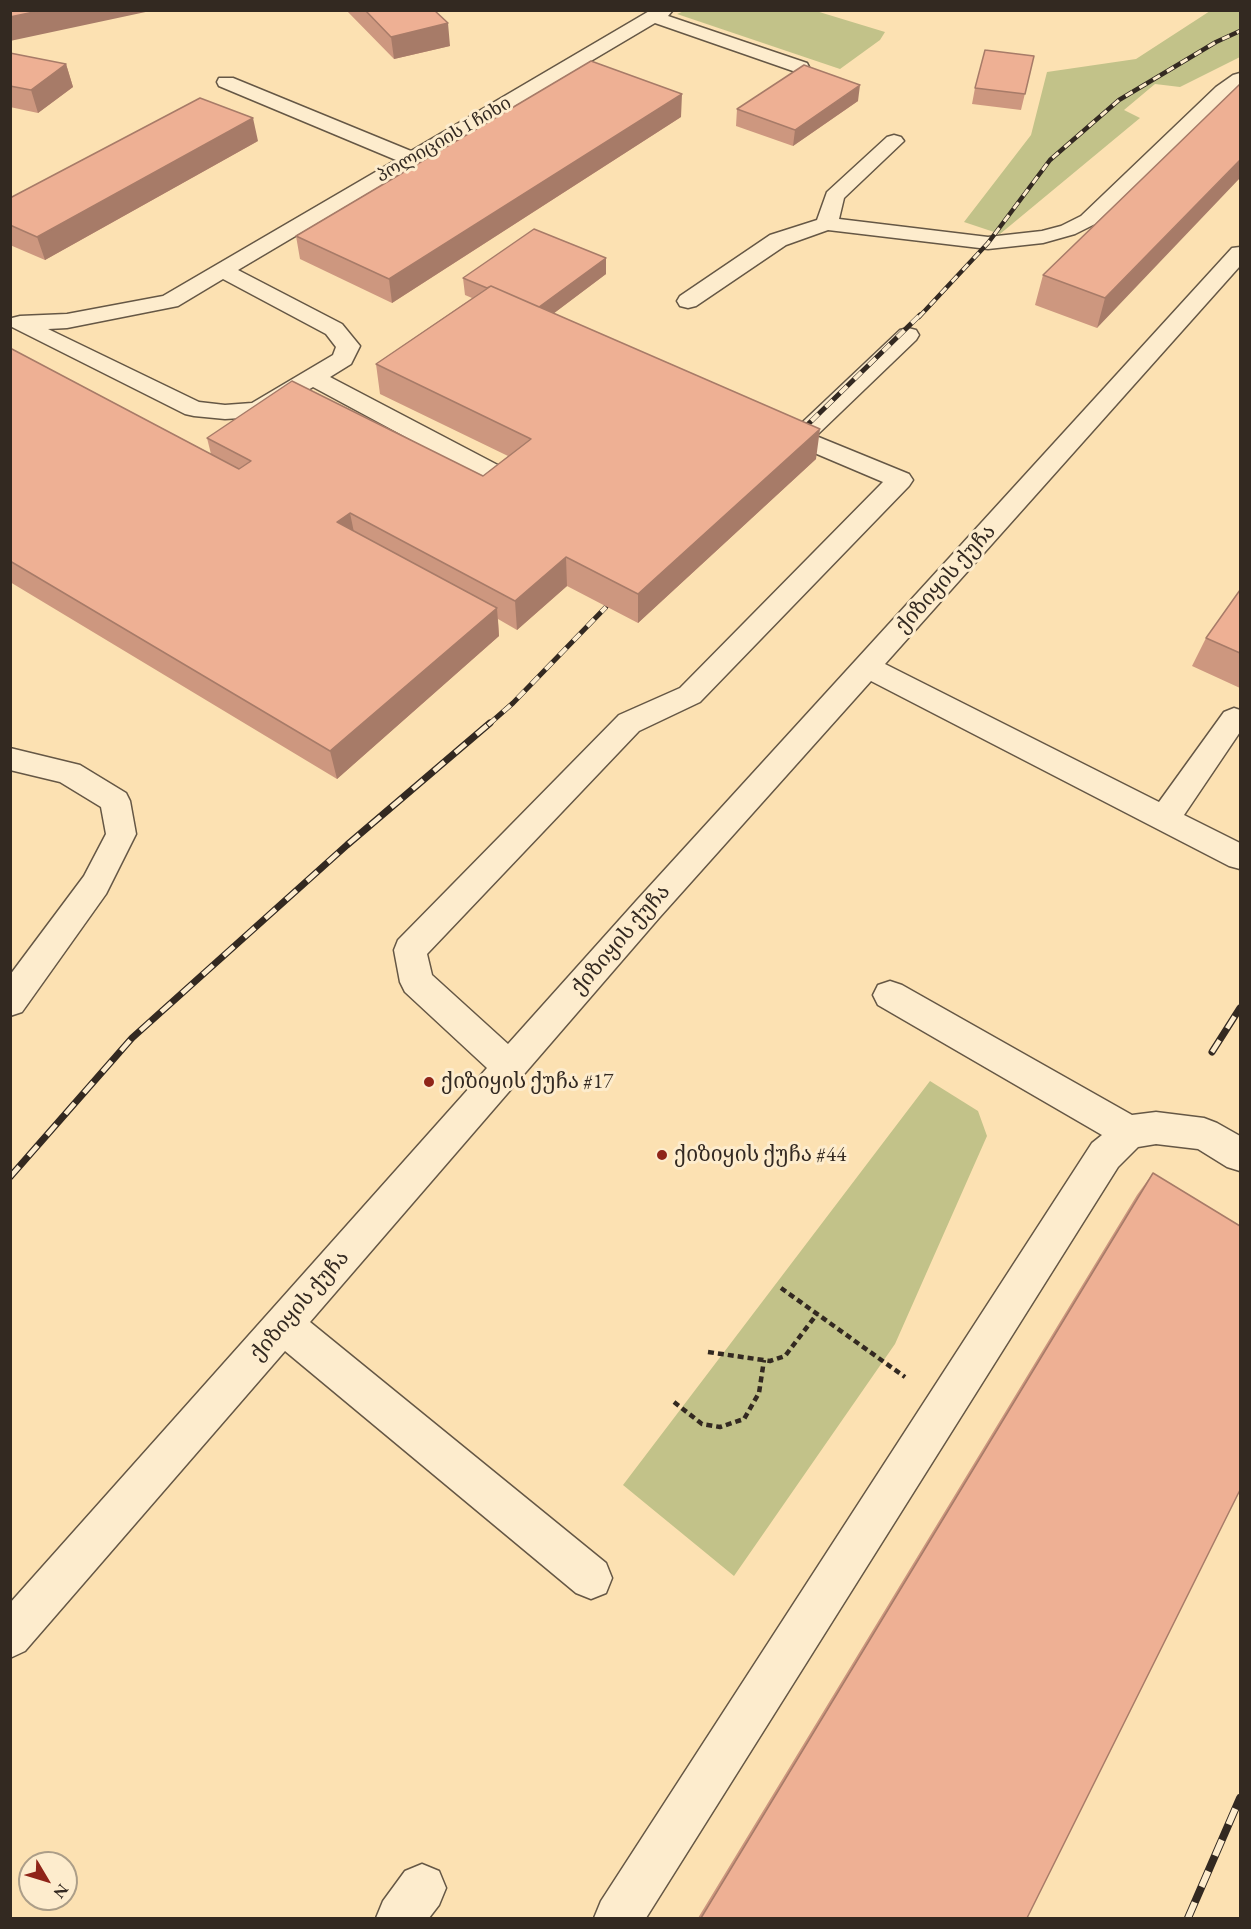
<!DOCTYPE html>
<meta charset="utf-8">
<style>
body{margin:0}
#map{position:relative;width:1251px;height:1929px;overflow:hidden;background:#fce1b2;font-family:"EB Garamond",serif}
canvas{display:block}
.frame{position:absolute;inset:0;border:12px solid #332921;pointer-events:none}
.north{position:absolute;left:18px;top:1851px;width:60px;height:60px;box-sizing:border-box;background:#fdeccd;border:2px solid #ac9e88;border-radius:50%;rotate:128deg;font-size:16px;font-weight:700;line-height:24px;text-align:center;color:#332921}
.north::after{content:'';display:block;margin:auto;width:21px;height:27px;background:#8f2418;clip-path:polygon(50% 0,100% 100%,50% 72%,0 100%)}
</style>
<div id="map">
<canvas width="1251" height="1929"></canvas>
<div class="frame"></div>
<div class="north">N</div>
</div>
<script>
const ctx = document.querySelector('canvas').getContext('2d');
ctx.lineJoin = 'round';
function fill(path, color) { ctx.fillStyle = color; ctx.fill(path, 'evenodd'); }
const shape = rows => new Path2D(rows.map(r => 'M' + r).join(''));
function strokePath(path, color, width, dash) { ctx.strokeStyle = color; ctx.lineWidth = width; ctx.lineCap = dash ? 'butt' : 'round'; ctx.setLineDash(dash || []); ctx.stroke(path); }
function write(font, color, halo, rows, align = 'center') {
  ctx.font = font + ' "EB Garamond","Noto Serif Georgian",serif'; ctx.lineWidth = 6; ctx.setLineDash([]); ctx.textBaseline = 'middle'; ctx.strokeStyle = halo; ctx.fillStyle = color; for (const [text, x, y, turn = 0] of rows) {
    ctx.save(); ctx.translate(x, y); ctx.rotate((+turn || 0) * Math.PI / 180); ctx.textAlign = isNaN(turn) ? turn : align; if (halo) ctx.strokeText(text, 0, 0); ctx.fillText(text, 0, 0); ctx.restore();
  }
}
const green = shape([
 [684,11,816,11,885,32,880,40,840,69,677,14],
 [1210,11,1240,11,1240,57,1180,87,1155,84,1124,110,1140,118,1000,234,964,222,1031,135,1047,72,1136,59],
 [930,1081,978,1111,987,1136,895,1344,734,1576,623,1485]
]);
const path = shape([
 [781,1288,905,1377],
 [708,1352,770,1361,785,1356,817,1314],
 [674,1402,702,1424,720,1427,744,1419,759,1393,764,1360]
]);
const minor = shape([
 [651,10,673,10,668,16,807,63,809,67,807,71,800,73,793,71,655,23,238,270,342,324,360,346,351,364,330,377,511,472,515,478,511,484,502,486,493,484,313,387,266,415,257,417,225,419,194,416,185,414,10,326,12,318,20,316,67,314,163,296,396,160,219,86,217,82,219,78,233,78,411,151,651,10],
 [223,279,326,334,336,347,333,355,252,403,225,405,199,402,48,329,67,328,178,306,223,279],
 [1240,73,1240,87,1230,95,1095,224,1075,234,1043,243,988,249,828,230,786,245,696,306,688,308,680,306,677,301,680,296,770,235,817,220,827,192,887,137,894,135,901,137,904,141,844,198,839,219,988,237,1042,231,1061,226,1081,216,1216,87,1233,75,1240,73],
 [1240,247,1240,266,885,664,1159,802,1224,712,1234,708,1240,710,1240,732,1184,815,1240,843,1240,869,1229,866,871,681,659,918,310,1322,606,1563,612,1578,606,1593,591,1599,576,1593,285,1351,25,1651,10,1658,10,1603,487,1068,405,992,400,982,394,950,398,940,619,715,680,688,883,482,791,443,788,438,791,433,900,330,908,328,916,330,919,335,916,340,816,436,909,474,913,480,909,486,700,702,639,731,427,954,432,975,508,1044,637,900,1232,248,1240,247],
 [10,748,80,765,126,793,130,801,136,834,106,894,22,1012,10,1016,10,975,84,876,106,834,101,807,60,782,10,770,10,748],
 [890,981,902,985,1132,1115,1156,1112,1204,1118,1217,1123,1240,1136,1240,1171,1227,1167,1198,1149,1156,1144,1138,1147,1118,1167,646,1918,594,1918,601,1901,1092,1143,1102,1135,878,1005,873,995,878,985,890,981],
 [422,1864,439,1871,446,1888,439,1905,429,1918,376,1918,383,1901,405,1871,422,1864]
]);
const railFar3 = shape([
 [919,317,988,243,1050,160,1119,100,1216,42,1240,31]
]);
const railFar2 = shape([
 [797,435,920,315],
 [488,725,513,703,606,607]
]);
const railFar1 = shape([
 [1212,1052,1240,1008],
 [10,1177,132,1038,347,845,490,723]
]);
const rail = shape([
 [1188,1918,1240,1798]
]);
const wall = shape([
 [346,10,434,10,450,46,394,59],
 [10,53,66,64,73,87,38,113,10,107],
 [1034,56,1021,110,972,104,975,88],
 [1240,84,1097,328,1035,305,1043,275],
 [858,101,793,146,736,126,737,109],
 [681,117,392,303,300,259,296,236],
 [258,141,45,260,10,245,10,198],
 [606,258,606,274,554,313,816,459,638,623,567,586,517,630,498,619,499,636,337,779,10,582,10,348,211,454,207,438,483,476,508,456,380,394,376,364,472,298,465,295,463,278],
 [1240,590,1240,688,1192,666,1206,638],
 [1153,1173,1027,1918,698,1918,1137,1195]
]);
const shadedWall = shape([
 [43,10,155,10,10,41,10,17],
 [448,23,450,46,394,59,391,37],
 [66,64,73,87,38,113,31,90],
 [860,85,858,101,793,146,795,130],
 [682,94,681,117,392,303,389,279],
 [253,118,258,141,45,260,37,237],
 [1240,160,1240,178,1097,328,1105,298],
 [606,258,606,274,537,326,536,309],
 [820,429,816,459,638,623,638,594],
 [350,513,356,542,337,522],
 [566,557,567,586,517,630,515,601],
 [497,608,499,636,337,779,330,751]
]);
const building = shape([
 [10,10,43,10,10,17,10,10],
 [365,10,434,10,448,23,391,37,365,10],
 [985,50,1034,56,1025,94,975,88,985,50],
 [10,53,66,64,31,90,10,86,10,53],
 [591,61,682,94,389,279,296,236,591,61],
 [804,65,860,85,795,130,737,109,804,65],
 [1240,84,1240,160,1105,298,1043,275,1240,84],
 [200,98,253,118,37,237,10,225,10,198,200,98],
 [534,229,606,258,539,307,491,286,487,288,463,278,534,229],
 [491,286,820,429,638,594,566,557,515,601,350,513,337,522,497,608,330,751,10,561,10,348,239,469,251,461,207,438,292,381,483,476,531,439,376,364,491,286],
 [1240,590,1240,653,1206,638,1240,590],
 [1153,1173,1240,1226,1240,1490,1027,1918,701,1918,1153,1173]
]);
const markers = [
 [429,1082,6,"#8f2418"],
 [662,1155,6,"#8f2418"]
];
const farStreetnames = [
 ["პოლიციის I ჩიხი",444,140,-30]
];
const streetNames = [
 ["ქიზიყის ქუჩა",946,579,-48],
 ["ქიზიყის ქუჩა",621,940,-49],
 ["ქიზიყის ქუჩა",300,1306,-49]
];
const poiNames = [
 ["ქიზიყის ქუჩა #17",441,1082],
 ["ქიზიყის ქუჩა #44",674,1155]
];
fill(green, '#c2c289');
strokePath(minor, '#655745', 3);
strokePath(path, '#332921', 4.5, [6, 4]);
fill(minor, '#fdeccd');
strokePath(railFar3, '#332921', 4.5);
strokePath(railFar2, '#332921', 5);
strokePath(railFar1, '#332921', 7);
strokePath(rail, '#332921', 8);
strokePath(railFar3, '#fdeccd', 3, [8]);
strokePath(railFar2, '#fdeccd', 4, [10]);
strokePath(railFar1, '#fdeccd', 4.5, [14]);
strokePath(rail, '#fdeccd', 6, [17]);
fill(wall, '#cd977f');
fill(shadedWall, '#a77b68');
fill(building, '#eeb094');
strokePath(building, '#a77b68', 1.5);
for (const [x, y, r, color] of markers) { const dot = new Path2D(); dot.arc(x, y, r, 0, 2 * Math.PI); ctx.fillStyle = color; ctx.fill(dot); strokePath(dot, '#fdeccd', 2); }
write('18px', '#332921', '#fdeccd', farStreetnames);
write('21px', '#332921', '#fdeccd', streetNames);
write('21px', '#332921', '#fdeccd', poiNames, 'left');
</script>
